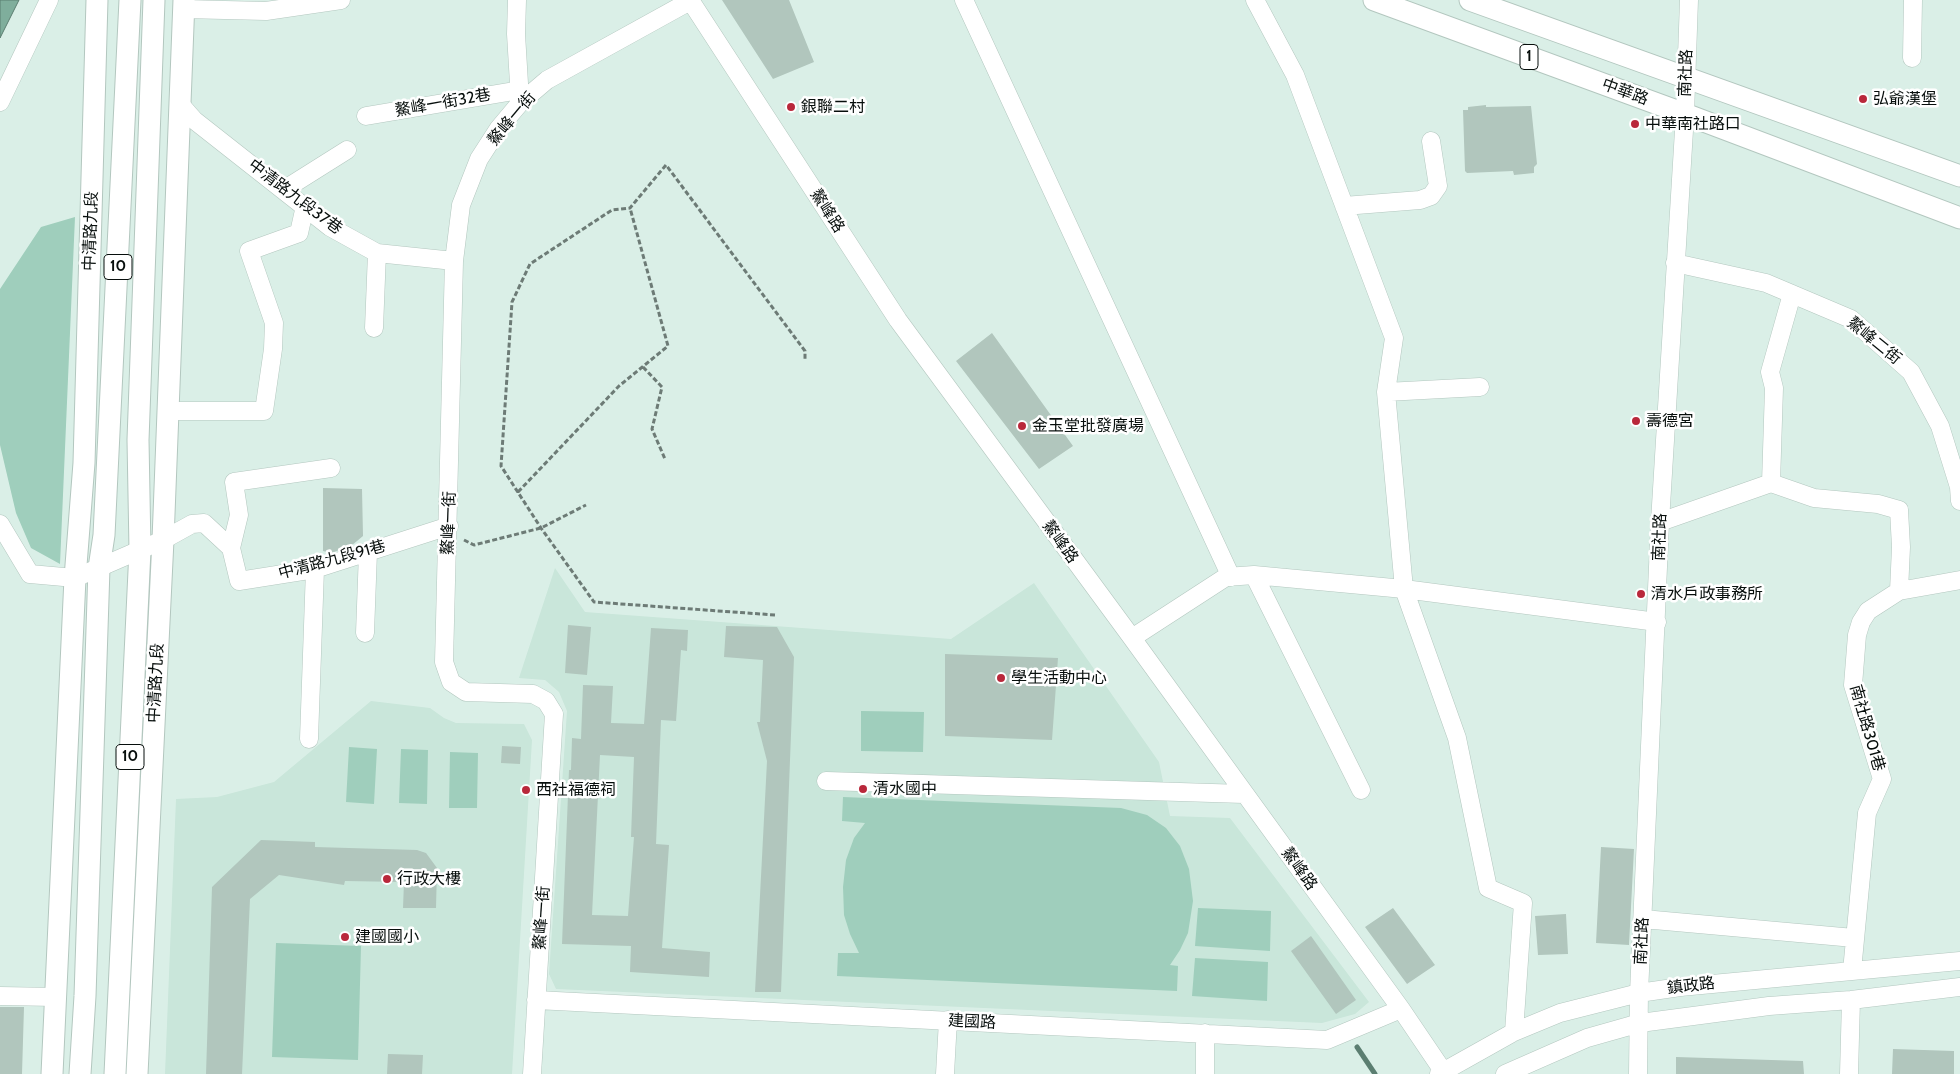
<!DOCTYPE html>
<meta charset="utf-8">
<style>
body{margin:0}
canvas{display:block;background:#daefe7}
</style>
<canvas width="1960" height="1074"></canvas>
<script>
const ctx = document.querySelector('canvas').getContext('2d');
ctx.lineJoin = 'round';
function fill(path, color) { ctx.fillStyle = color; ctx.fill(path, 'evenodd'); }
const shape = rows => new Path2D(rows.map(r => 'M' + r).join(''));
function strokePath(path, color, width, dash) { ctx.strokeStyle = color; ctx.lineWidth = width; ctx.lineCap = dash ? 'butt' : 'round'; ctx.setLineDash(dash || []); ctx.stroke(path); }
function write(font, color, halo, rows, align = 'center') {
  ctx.font = font + ' Cabin,"Noto Sans TC",sans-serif'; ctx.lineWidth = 5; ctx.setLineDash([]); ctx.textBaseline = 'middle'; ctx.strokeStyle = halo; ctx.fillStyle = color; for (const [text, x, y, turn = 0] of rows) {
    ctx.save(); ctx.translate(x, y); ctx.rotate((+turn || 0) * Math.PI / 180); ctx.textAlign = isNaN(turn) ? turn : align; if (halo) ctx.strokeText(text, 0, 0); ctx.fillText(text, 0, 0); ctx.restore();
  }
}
const built = shape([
 [555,568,585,612,951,639,1034,583,1159,762,1170,816,1230,818,1369,1002,1355,1014,1322,1023,556,989,549,974,567,711,559,692,545,680,519,678],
 [371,701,430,708,444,718,456,723,524,724,532,740,512,1074,165,1074,176,799,217,797,274,782]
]);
const green = shape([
 [75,217,60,564,31,548,16,513,0,445,0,289,41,227],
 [861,711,924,712,923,752,861,751],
 [349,747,377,749,374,804,346,802],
 [401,749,428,750,427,804,399,803],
 [450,752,478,753,477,808,449,808],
 [843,797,1121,808,1147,815,1166,828,1180,846,1189,869,1193,901,1188,933,1180,950,1170,965,1178,966,1177,991,837,976,838,953,859,953,850,934,844,915,843,887,846,860,854,838,865,823,842,821],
 [1198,908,1271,911,1270,951,1195,946],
 [276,943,361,946,358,1060,272,1057],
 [1195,958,1268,962,1267,1001,1192,996]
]);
const water = shape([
 [0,0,19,0,0,38,0,0]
]);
const stream = shape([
 [1357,1047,1375,1074]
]);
const building = shape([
 [722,0,789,0,814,62,773,79],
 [1486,105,1486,107,1531,106,1537,164,1534,167,1534,173,1514,175,1513,171,1467,173,1465,171,1463,110,1468,110,1468,107],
 [992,333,1073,446,1039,469,956,361],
 [323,488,362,489,363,536,351,546,331,553,323,551],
 [568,625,591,627,587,675,565,673],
 [726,626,777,627,794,657,781,992,755,992,767,761,757,722,760,722,763,660,724,657],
 [651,628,688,630,687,651,681,650,676,721,661,720,656,844,669,845,662,948,710,952,709,977,630,972,631,946,562,944,569,770,571,770,572,738,581,739,583,685,613,686,611,723,644,724],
 [600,755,634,757,631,837,634,837,628,916,592,915],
 [945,654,1058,658,1052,740,945,736],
 [502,746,521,747,520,764,501,763],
 [261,840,315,842,315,847,417,850,426,853,437,868,436,908,403,908,404,882,345,881,344,885,279,875,250,899,242,1074,206,1074,212,887],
 [1601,847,1634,849,1629,945,1596,943],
 [1393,908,1435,965,1407,984,1365,927],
 [1566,914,1568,954,1538,955,1535,916],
 [1311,936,1356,1000,1336,1014,1291,951],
 [0,1007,24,1007,22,1074,0,1074],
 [1893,1049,1954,1051,1954,1074,1892,1074],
 [388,1054,423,1055,422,1074,387,1074],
 [1676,1057,1803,1061,1804,1074,1676,1074]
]);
const path = shape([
 [643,367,662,387,652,429,665,459],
 [518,492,619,386,668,346,630,208],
 [464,540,474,545,541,528,586,505],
 [775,615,594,602,541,528,501,466,512,302,530,264,612,210,630,208,666,165,805,351,805,360]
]);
const minor = shape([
 [517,0,516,34,520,100],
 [690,0,898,320,1132,638,1401,1009,1445,1074],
 [964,0,1231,577],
 [1255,0,1295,75,1394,338,1386,392,1404,589,1457,738,1488,888,1523,903,1514,1032],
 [183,9,266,11,341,0],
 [1912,58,1913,0],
 [0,102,49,0],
 [180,104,194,120,330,227,377,253,454,261],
 [366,116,520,90],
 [285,189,347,150],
 [1344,206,1420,200,1431,196,1438,186,1431,141],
 [1675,263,1766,283,1851,319,1911,372,1940,426,1959,487,1960,501],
 [374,328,377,253],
 [1386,392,1480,387],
 [167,411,264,411,273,349,274,323,249,251,299,233,305,206],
 [1771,483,1774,388,1770,372,1792,294],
 [1660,522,1771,483,1814,498,1878,504,1899,510,1901,547,1899,591],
 [0,524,30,574,75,578,163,540,192,524,204,523,231,548,239,581,315,569,449,526],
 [231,548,239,515,234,482,331,468],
 [1254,575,1361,790],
 [365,633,368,552],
 [1132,638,1226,577,1254,575,1404,589,1657,622],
 [309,739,315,569],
 [826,781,1244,794],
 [1643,919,1854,938],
 [1852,971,1867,813,1882,779,1853,685,1857,635,1861,622,1868,611,1899,591,1960,580],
 [0,996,56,997],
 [536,1000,1327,1040,1401,1009],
 [532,1074,554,714,546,701,533,694,466,692,451,682,444,662,454,261,461,205,479,159,499,128,520,103,547,80,690,1],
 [945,1074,948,1020],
 [1205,1074,1205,1033],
 [1439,1074,1514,1032,1560,1013,1639,993,1680,987,1960,961],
 [1505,1074,1587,1038,1640,1023,1769,1006,1851,1000,1960,987],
 [1638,1074,1639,993,1660,522,1685,114,1689,0],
 [1849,1074,1851,1000]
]);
const major = shape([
 [1374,0,1685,114,1960,218],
 [1470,0,1960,176],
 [52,1074,75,578,84,463,97,0],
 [80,1074,85,996,99,568,104,535,130,0],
 [115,1074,140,550,138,440,154,0],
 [137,1074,163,540,184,0]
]);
const markers = [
 [1863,99,5,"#b9283b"],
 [791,107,5,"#b9283b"],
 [1635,124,5,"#b9283b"],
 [1636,421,5,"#b9283b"],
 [1022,426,5,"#b9283b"],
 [1641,594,5,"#b9283b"],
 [1001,678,5,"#b9283b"],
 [863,789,5,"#b9283b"],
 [526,790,5,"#b9283b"],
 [387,879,5,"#b9283b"],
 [345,937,5,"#b9283b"]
];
const shields = [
 [1529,57,18],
 [118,267,28],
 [130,757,28]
];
const shieldNames = [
 ["1",1529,57],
 ["10",118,267],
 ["10",130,757]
];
const streetNames = [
 ["南社路",1686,73,-88],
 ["中華路",1625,92,20],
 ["鰲峰一街32巷",443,103,-10],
 ["鰲峰一街",512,119,-50],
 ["中清路九段37巷",295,197,37],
 ["鰲峰路",827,211,57],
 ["中清路九段",91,231,-88],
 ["鰲峰二街",1874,341,39],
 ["鰲峰一街",449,523,-88],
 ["南社路",1660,537,-88],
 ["鰲峰路",1060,542,54],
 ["中清路九段91巷",332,560,-15],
 ["中清路九段",156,683,-87],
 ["南社路301巷",1867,728,74],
 ["鰲峰路",1299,869,54],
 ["鰲峰一街",542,918,-86],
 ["南社路",1642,941,-87],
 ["鎮政路",1691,986,-7],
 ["建國路",972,1022,3]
];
const poiNames = [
 ["弘爺漢堡",1873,99],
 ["銀聯二村",801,107],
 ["中華南社路口",1645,124],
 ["壽德宮",1646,421],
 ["金玉堂批發廣場",1032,426],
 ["清水戶政事務所",1651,594],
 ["學生活動中心",1011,678],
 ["清水國中",873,789],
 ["西社福德祠",536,790],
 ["行政大樓",397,879],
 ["建國國小",355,937]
];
fill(built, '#c9e6da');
fill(green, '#9fcebc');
fill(water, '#7fae9c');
strokePath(water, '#5b7e71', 1);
strokePath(stream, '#5b7e71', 5);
fill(building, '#b1c6bd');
strokePath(minor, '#b3c7bf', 19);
strokePath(major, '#b3c7bf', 23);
strokePath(path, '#6d7b76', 3, [5, 2.5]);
strokePath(minor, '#fff', 18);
strokePath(major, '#fff', 21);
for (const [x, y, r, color] of markers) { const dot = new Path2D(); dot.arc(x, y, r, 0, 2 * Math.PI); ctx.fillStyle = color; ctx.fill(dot); strokePath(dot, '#fff', 2); }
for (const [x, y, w] of shields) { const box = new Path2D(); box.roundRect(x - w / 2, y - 12.5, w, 25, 4); ctx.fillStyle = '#fff'; ctx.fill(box); strokePath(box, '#070e0c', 1); }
write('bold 15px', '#070e0c', null, shieldNames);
write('16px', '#070e0c', '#fff', streetNames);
write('16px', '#070e0c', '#fff', poiNames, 'left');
</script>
